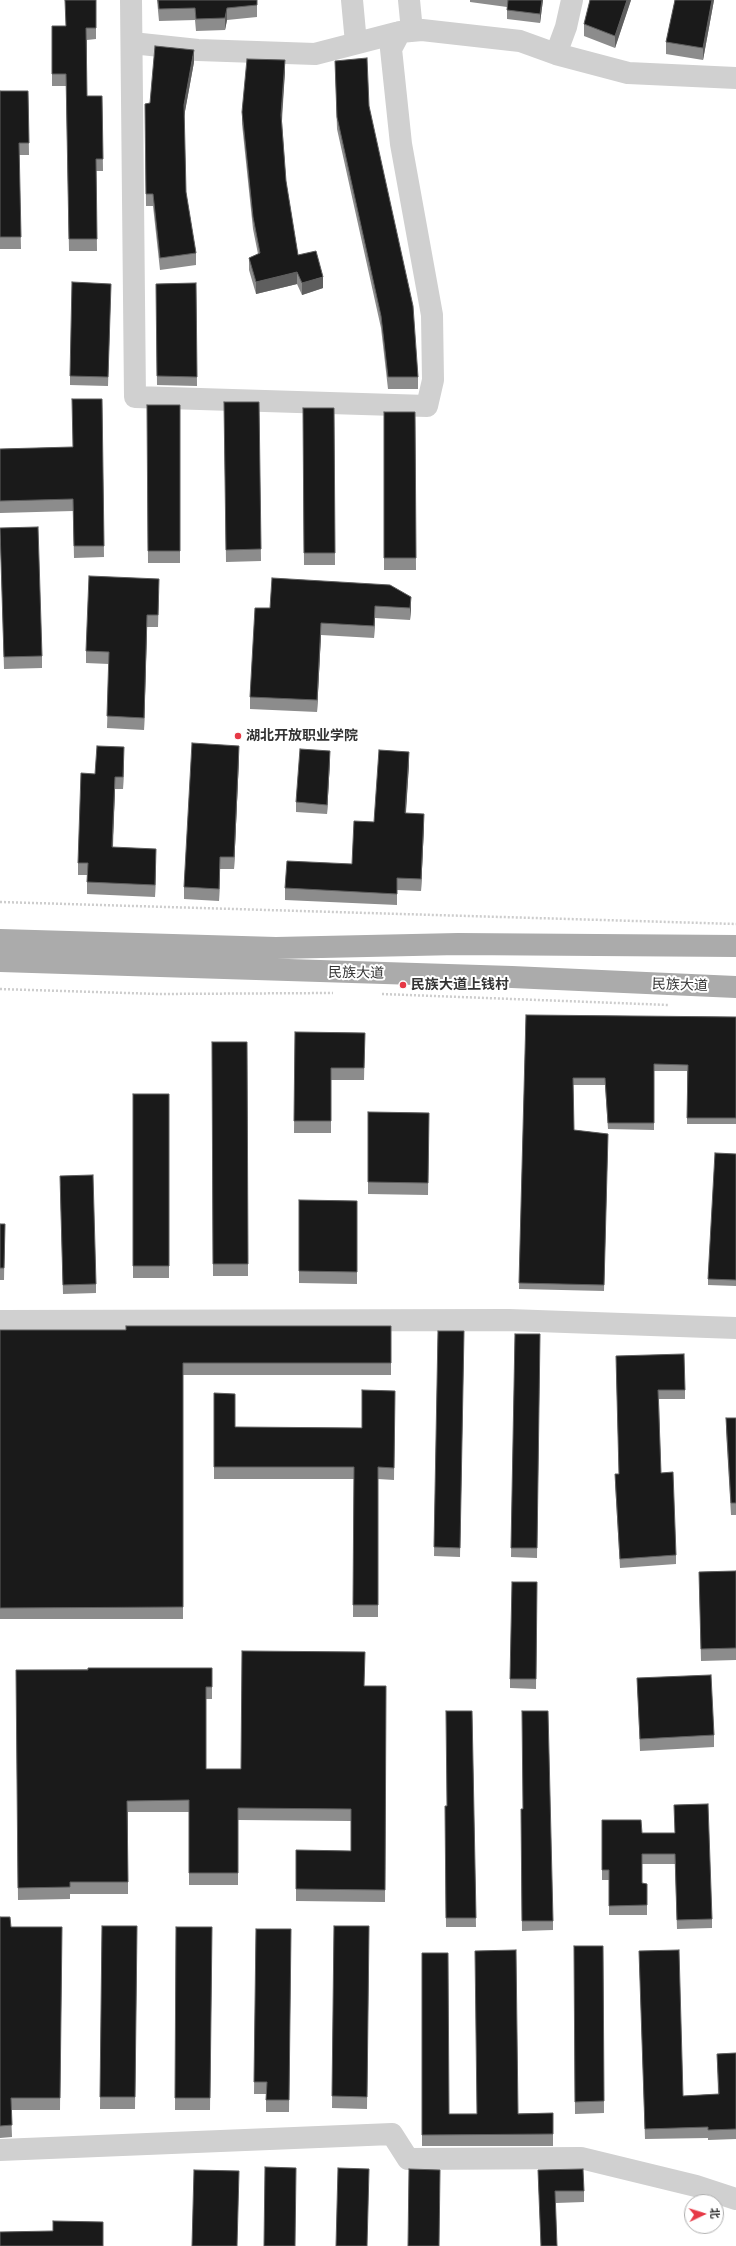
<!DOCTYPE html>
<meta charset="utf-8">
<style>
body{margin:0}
#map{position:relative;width:736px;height:2246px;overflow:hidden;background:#fff;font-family:Mulish,"Noto Sans SC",sans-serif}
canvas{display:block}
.north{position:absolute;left:684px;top:2194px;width:40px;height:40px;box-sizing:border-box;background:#fff;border:1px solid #adadad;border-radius:50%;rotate:86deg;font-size:11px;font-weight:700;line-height:16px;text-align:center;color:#333}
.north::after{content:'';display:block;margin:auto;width:14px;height:18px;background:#e63946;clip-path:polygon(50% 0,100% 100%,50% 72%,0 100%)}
</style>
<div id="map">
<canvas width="736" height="2246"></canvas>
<div class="north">北</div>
</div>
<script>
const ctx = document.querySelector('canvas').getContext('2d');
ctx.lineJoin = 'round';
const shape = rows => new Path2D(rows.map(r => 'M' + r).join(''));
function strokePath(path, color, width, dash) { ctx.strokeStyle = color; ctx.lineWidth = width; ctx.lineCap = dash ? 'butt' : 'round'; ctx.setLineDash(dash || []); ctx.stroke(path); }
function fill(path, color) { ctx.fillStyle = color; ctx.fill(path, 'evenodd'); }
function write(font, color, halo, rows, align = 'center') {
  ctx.font = font + ' Mulish,"Noto Sans SC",sans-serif'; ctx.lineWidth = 4; ctx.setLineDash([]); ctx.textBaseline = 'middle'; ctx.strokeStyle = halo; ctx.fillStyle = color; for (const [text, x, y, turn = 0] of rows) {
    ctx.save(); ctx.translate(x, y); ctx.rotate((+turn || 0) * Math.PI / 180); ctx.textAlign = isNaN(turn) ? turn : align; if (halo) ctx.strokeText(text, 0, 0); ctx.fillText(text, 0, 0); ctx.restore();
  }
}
const path = shape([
 [0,902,736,924],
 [0,989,158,994,333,993],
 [382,994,669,1005]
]);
const minor = shape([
 [131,0,135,397,427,406,433,380,432,315,401,144,391,49,400,32,422,30,520,41,556,54,566,27,572,0],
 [352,0,356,43],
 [409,0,412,31],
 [132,43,198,50,315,54,400,32],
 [556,54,628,73,736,78],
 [0,1321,509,1320,736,1328],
 [0,2150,392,2134,408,2159,581,2158,696,2186,736,2199]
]);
const major = shape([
 [0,940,276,948,458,944,736,946],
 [0,961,512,977,736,987]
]);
const wall = shape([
 [96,0,96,39,87,40,87,96,102,96,103,171,96,171,97,251,69,251,66,86,52,86,52,26,66,26],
 [157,0,257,0,257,17,227,20,225,30,196,31,195,20,159,21],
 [470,0,543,0,540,23,507,19,507,7,470,2],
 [631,0,615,48,584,36,584,24],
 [675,0,714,0,703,60,666,54,666,42],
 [335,61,369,106,418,377,418,389,388,389,381,328,337,129],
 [194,62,184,116,186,192,196,253,196,265,160,270,153,206,146,206,145,104,150,103],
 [285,71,282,121,286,181,298,255,323,288,302,295,297,284,256,294,249,270,249,258,258,254,253,229,242,124,242,112],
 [0,91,28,91,29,155,19,155,21,249,0,249],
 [196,283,197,386,157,385,156,284],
 [111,284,108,386,70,385,70,376],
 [102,399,104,557,74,558,73,511,0,513,0,449,73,447],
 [224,402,259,402,261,561,226,562],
 [147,405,180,405,180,563,148,563],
 [303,408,334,408,335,565,304,565],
 [384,412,415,412,416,570,384,570],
 [0,528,42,656,42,668,4,669],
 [390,585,411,609,410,620,375,618,374,638,321,635,317,712,250,709,250,697,270,608],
 [159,591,158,627,147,627,144,730,107,728,109,664,86,663,86,651],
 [239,758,234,869,220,869,219,901,184,899,184,887],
 [124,759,123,789,115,789,113,847,156,861,155,897,87,894,87,875,78,875,78,863,95,774],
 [330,760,327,814,296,812,296,802],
 [409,764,406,813,424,825,421,891,397,890,397,905,285,900,285,888,352,864,374,822],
 [526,1015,736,1017,736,1124,687,1124,687,1071,654,1071,654,1130,608,1129,605,1085,573,1085,574,1130,608,1134,604,1291,519,1289],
 [295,1032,365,1033,364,1080,331,1080,331,1133,294,1133],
 [212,1042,247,1042,248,1276,213,1276],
 [133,1094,169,1094,169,1278,133,1278],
 [368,1112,429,1113,428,1195,368,1194],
 [736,1154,736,1286,708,1285,708,1279],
 [60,1185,96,1284,96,1293,63,1294],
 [299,1200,357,1201,357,1284,299,1283],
 [0,1224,5,1224,4,1280,0,1280],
 [391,1326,391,1375,183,1375,183,1619,0,1619,0,1330,126,1330],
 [438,1331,464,1331,460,1557,434,1556],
 [515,1334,540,1334,537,1558,511,1557],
 [616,1365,685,1390,685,1399,659,1399,661,1473,676,1555,676,1564,620,1568,615,1483,615,1474,619,1474],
 [395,1391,394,1480,378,1479,378,1617,353,1617,354,1479,214,1479,214,1393,235,1427,362,1428],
 [726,1418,736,1418,736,1515,731,1515,726,1430],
 [736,1571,736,1660,701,1661,699,1572],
 [537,1582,536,1689,510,1688,510,1679],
 [212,1668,212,1699,206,1699,206,1769,241,1769,364,1686,386,1686,385,1902,296,1901,296,1850,351,1851,351,1821,238,1820,238,1885,189,1885,189,1812,128,1812,128,1894,70,1894,70,1899,18,1900,16,1670],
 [637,1678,714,1735,714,1747,640,1751],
 [472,1711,476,1927,446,1927,445,1816],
 [523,1809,553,1921,553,1930,522,1931,521,1818],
 [602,1820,642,1833,674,1833,712,1919,712,1928,677,1929,675,1864,642,1864,642,1883,647,1884,647,1915,609,1915,609,1880,602,1880],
 [0,1917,11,1927,62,1927,60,2110,11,2110,12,2137,0,2138],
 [102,1926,137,1926,135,2109,100,2109],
 [334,1926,369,1926,367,2109,332,2108],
 [176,1927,212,1927,210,2110,175,2110],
 [256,1929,291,1929,289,2112,266,2112,266,2094,254,2094],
 [574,1946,603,1946,604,2113,575,2114],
 [639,1951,683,2096,718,2094,717,2054,736,2053,736,2139,708,2140,708,2138,645,2139],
 [422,1953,449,2114,553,2113,553,2146,422,2146],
 [538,2170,584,2191,584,2202,556,2203,541,2246]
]);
const shadedWall = shape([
 [542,0,543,0,540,23,540,14],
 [627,0,631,0,615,48,615,36],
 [712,0,714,0,703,60,703,48],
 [227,8,227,20,225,30,225,18],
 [194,50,194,62,184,117,184,105],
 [285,60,285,71,281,127,281,115],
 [297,272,297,284,256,294,256,282],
 [323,277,323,288,302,295,302,283],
 [411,597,411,609,410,620,410,608],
 [375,606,375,618,374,638,374,626],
 [147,615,147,627,144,730,144,718],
 [321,623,321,635,317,712,317,700],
 [239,746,239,758,234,869,234,857],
 [124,747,124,759,123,789,123,777],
 [330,751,330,760,327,814,327,805],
 [409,752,409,764,405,824,405,813],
 [115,777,115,789,112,859,112,847],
 [424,814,424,825,421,891,421,879],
 [156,849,156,861,155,897,155,885],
 [220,857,220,869,219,901,219,889]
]);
const building = shape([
 [65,0,96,0,96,28,86,28,87,96,102,96,103,159,96,159,97,239,69,239,66,74,52,74,52,26,66,26,65,0],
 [158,0,257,0,257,5,227,8,225,18,196,19,195,8,159,9,158,0],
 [508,0,542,0,540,14,507,10,508,0],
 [590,0,627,0,615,36,584,24,590,0],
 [675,0,712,0,703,48,666,42,675,0],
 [155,46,194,50,184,105,186,192,196,253,160,258,153,194,146,194,145,104,150,103,155,46],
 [367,58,369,106,413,306,418,377,388,377,381,316,337,117,335,61,367,58],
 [247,59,285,60,281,115,286,181,298,255,316,251,323,277,302,283,297,272,256,282,249,258,260,253,253,217,242,112,247,59],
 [0,91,28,91,29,143,19,143,21,237,0,237,0,91],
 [72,282,111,284,108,377,70,376,72,282],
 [196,283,197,377,157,376,156,284,196,283],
 [72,399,102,399,104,546,74,546,73,499,0,501,0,449,73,447,72,399],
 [224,402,259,402,261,549,226,550,224,402],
 [147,405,180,405,180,551,148,551,147,405],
 [303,408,334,408,335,553,304,553,303,408],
 [384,412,415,412,416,558,384,558,384,412],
 [38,527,42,656,4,657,0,528,38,527],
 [89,576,159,579,158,615,147,615,144,718,107,716,109,652,86,651,89,576],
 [272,578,390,585,411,597,410,608,375,606,374,626,321,623,317,700,250,697,255,608,270,608,272,578],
 [192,743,239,746,234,857,220,857,219,889,184,887,192,743],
 [97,746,124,747,123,777,115,777,112,847,156,849,155,885,87,882,88,863,78,863,81,773,95,774,97,746],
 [300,749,330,751,327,805,296,802,300,749],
 [379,750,409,752,405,813,424,814,421,879,397,878,397,894,285,888,287,861,352,864,354,821,374,822,379,750],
 [526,1015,736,1017,736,1118,687,1118,688,1065,654,1064,654,1123,608,1123,605,1078,573,1078,574,1130,608,1134,604,1285,519,1283,526,1015],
 [295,1032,365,1033,364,1068,331,1068,331,1121,294,1121,295,1032],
 [212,1042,247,1042,248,1264,213,1264,212,1042],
 [133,1094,169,1094,169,1266,133,1266,133,1094],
 [368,1112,429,1113,428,1183,368,1182,368,1112],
 [715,1153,736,1154,736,1280,708,1279,715,1153],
 [93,1175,96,1284,63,1285,60,1176,93,1175],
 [299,1200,357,1201,357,1272,299,1271,299,1200],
 [0,1224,5,1224,4,1268,0,1268,0,1224],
 [126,1326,391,1326,391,1363,183,1363,183,1607,0,1608,0,1330,126,1330,126,1326],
 [438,1331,464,1331,460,1548,434,1547,438,1331],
 [515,1334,540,1334,537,1548,511,1548,515,1334],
 [684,1354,685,1390,658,1390,661,1473,673,1472,676,1555,620,1559,615,1474,619,1474,616,1356,684,1354],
 [362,1390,395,1391,394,1468,378,1467,378,1605,353,1605,354,1467,214,1467,214,1393,235,1394,235,1427,362,1428,362,1390],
 [726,1418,736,1418,736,1503,731,1503,726,1418],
 [736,1571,736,1648,701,1649,699,1572,736,1571],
 [512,1582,537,1582,536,1679,510,1679,512,1582],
 [242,1651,365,1652,364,1686,386,1686,385,1890,296,1889,296,1850,351,1851,351,1809,238,1808,238,1873,189,1873,189,1800,127,1801,128,1882,70,1882,70,1887,18,1888,16,1670,88,1670,88,1668,212,1668,212,1687,206,1687,206,1769,241,1769,242,1651],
 [711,1675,714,1735,640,1739,637,1678,711,1675],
 [446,1711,472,1711,476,1918,446,1918,445,1806,447,1806,446,1711],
 [522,1711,548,1711,553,1921,522,1921,521,1809,523,1809,522,1711],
 [708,1804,712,1919,677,1920,675,1854,642,1854,642,1883,647,1884,647,1905,609,1906,609,1870,602,1870,602,1820,641,1820,642,1833,675,1833,674,1805,708,1804],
 [0,1917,10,1917,11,1927,62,1927,60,2098,11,2098,12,2125,0,2126,0,1917],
 [102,1926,137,1926,135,2097,100,2097,102,1926],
 [334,1926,369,1926,367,2097,332,2096,334,1926],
 [176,1927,212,1927,210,2098,175,2098,176,1927],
 [256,1929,291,1929,289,2100,266,2100,267,2082,254,2082,256,1929],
 [574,1946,603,1946,604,2101,575,2102,574,1946],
 [516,1950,518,2114,553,2113,553,2134,422,2135,422,1953,448,1953,449,2114,477,2114,475,1951,516,1950],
 [679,1950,683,2096,719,2094,717,2054,736,2053,736,2129,708,2130,708,2127,645,2129,639,1951,679,1950],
 [265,2167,296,2168,295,2246,264,2246,265,2167],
 [338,2168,369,2169,367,2246,336,2246,338,2168],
 [409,2169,440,2170,439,2246,408,2246,409,2169],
 [583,2169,584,2191,555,2191,557,2246,541,2246,538,2170,583,2169],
 [194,2170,239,2171,237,2246,192,2246,194,2170],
 [53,2221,103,2222,103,2246,0,2246,0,2232,53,2231,53,2221]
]);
const markers = [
 [238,736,4,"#e63946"],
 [403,985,4,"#e63946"]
];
const poiNames = [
 ["湖北开放职业学院",246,736],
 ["民族大道上钱村",411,985]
];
const streetNames = [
 ["民族大道",356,973,1],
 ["民族大道",680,985,2]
];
strokePath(path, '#cdcdcd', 2.5, [2, 2]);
strokePath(minor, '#d0d0d0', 22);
strokePath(major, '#ababab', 22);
fill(wall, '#8c8c8c');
fill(shadedWall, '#5f5f5f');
fill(building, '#1a1a1a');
strokePath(building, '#5f5f5f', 1);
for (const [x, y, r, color] of markers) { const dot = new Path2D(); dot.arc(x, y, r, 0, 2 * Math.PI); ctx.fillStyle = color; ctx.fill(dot); strokePath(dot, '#fff', 1.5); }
write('bold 14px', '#333', '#fff', poiNames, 'left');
write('14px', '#333', '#fff', streetNames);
</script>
